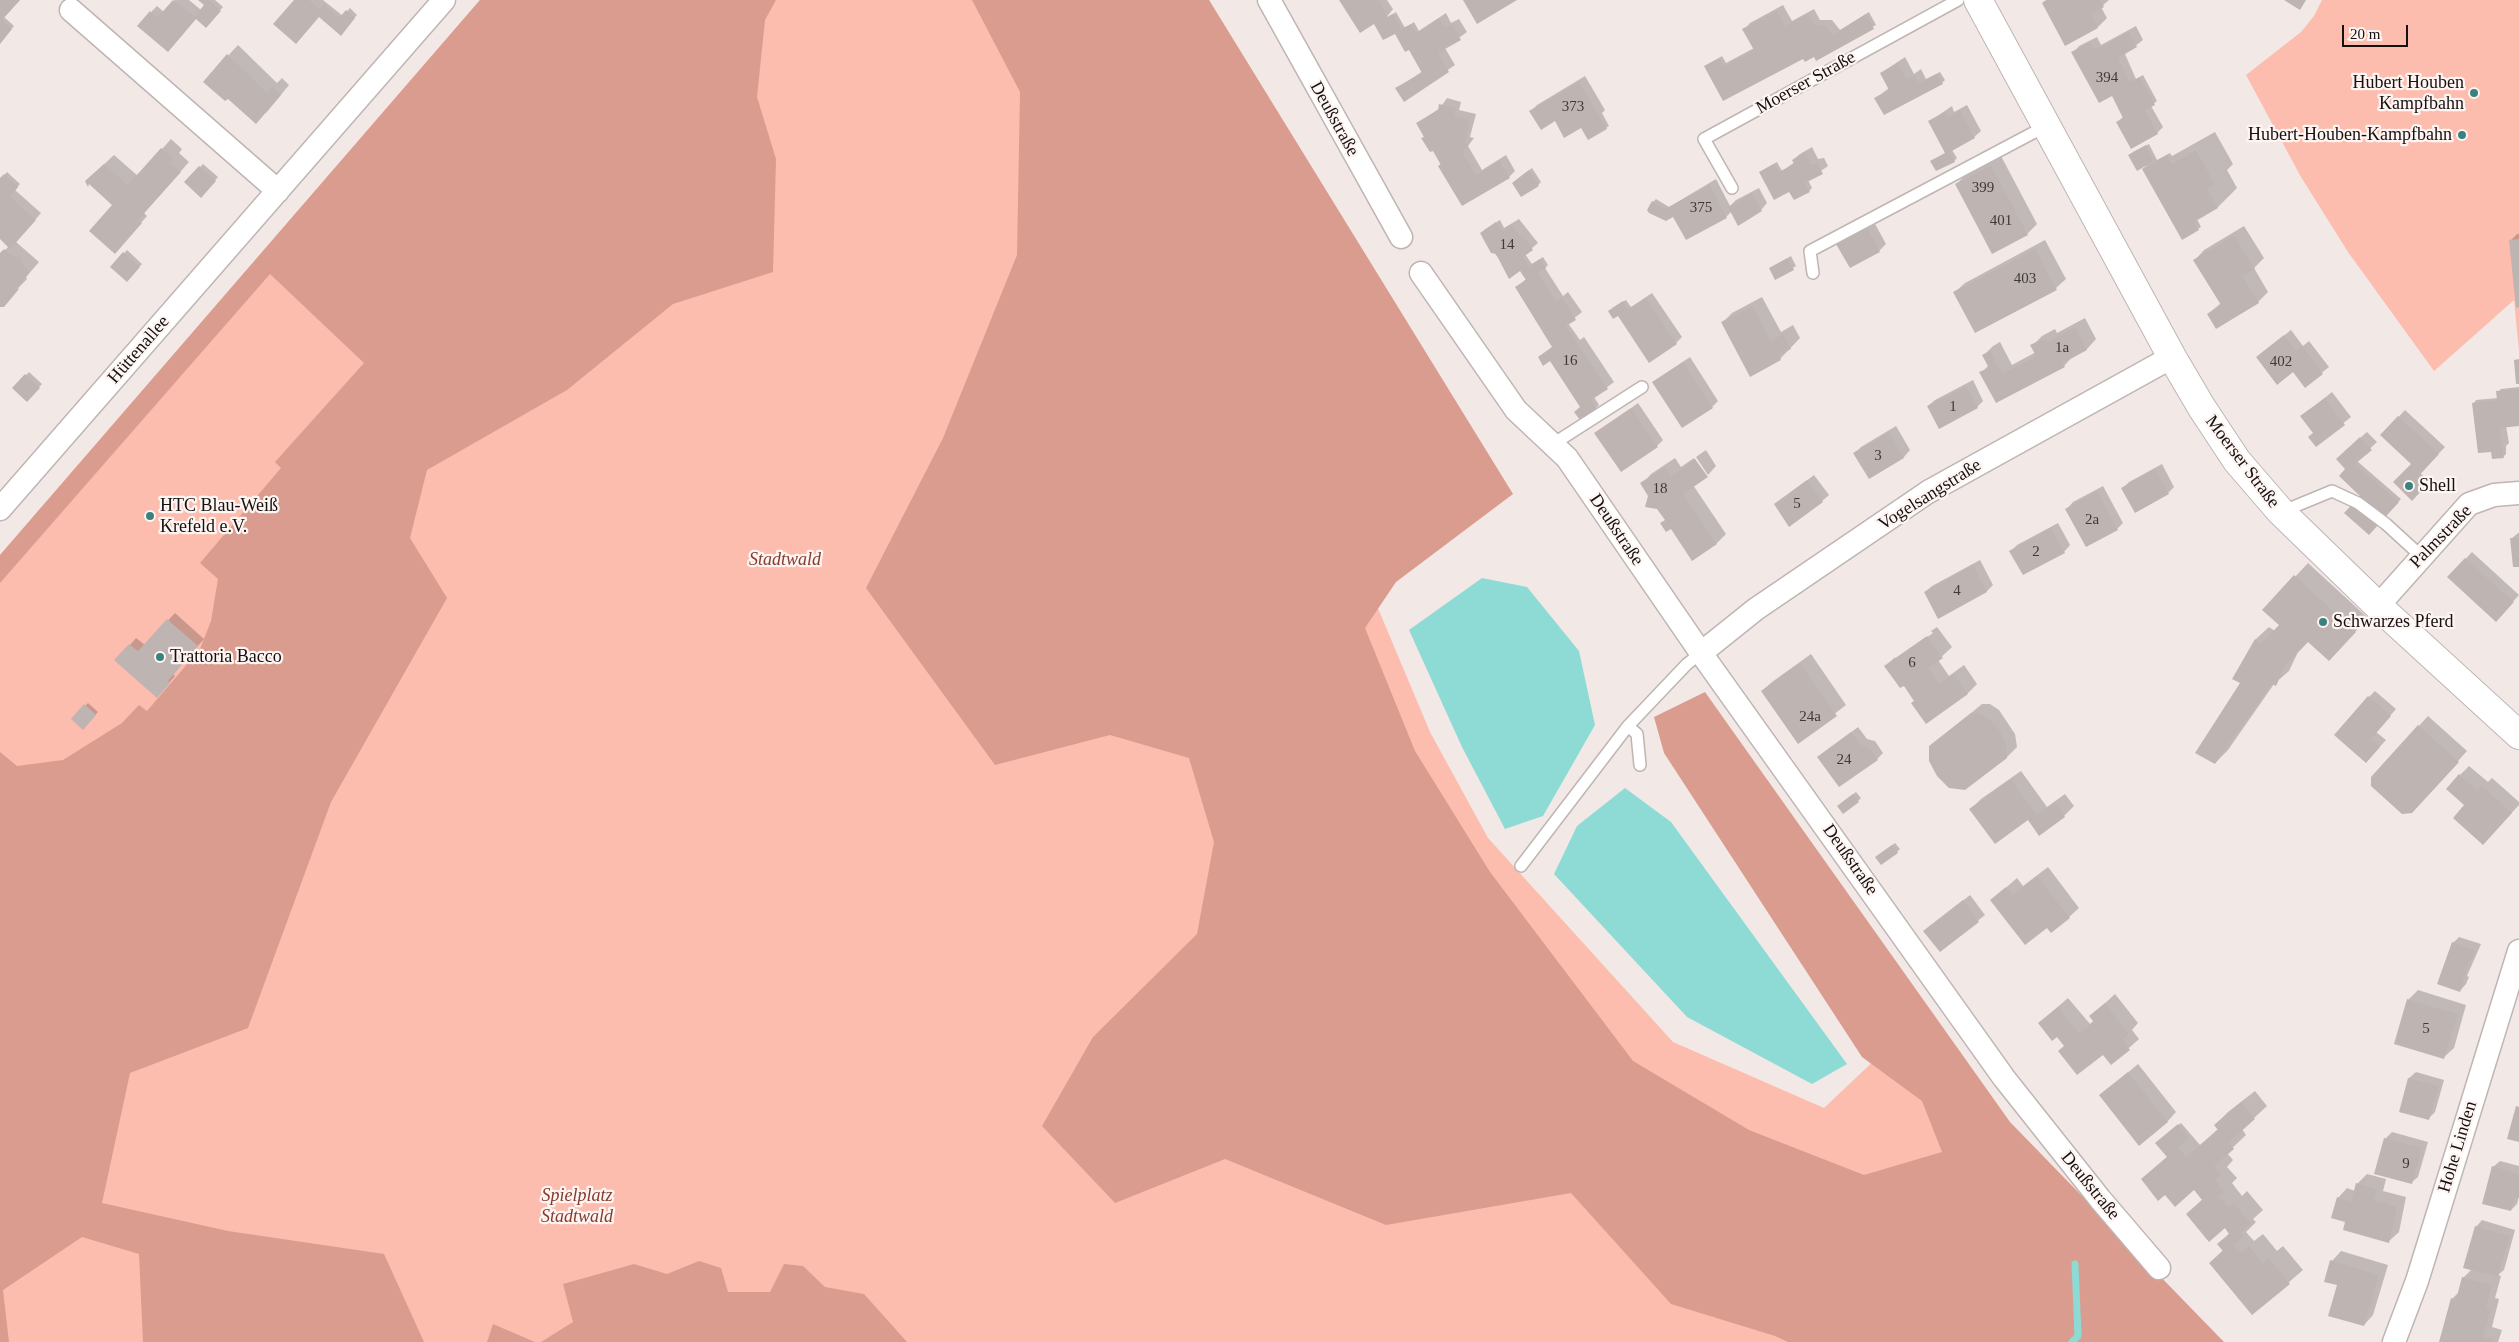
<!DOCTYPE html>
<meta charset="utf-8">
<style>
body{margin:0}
#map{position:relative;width:2519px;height:1342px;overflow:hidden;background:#f2e8e5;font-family:"Times New Roman",serif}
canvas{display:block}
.scale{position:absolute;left:2342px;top:25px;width:66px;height:22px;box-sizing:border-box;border:2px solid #141110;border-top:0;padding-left:6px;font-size:15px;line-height:18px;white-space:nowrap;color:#141110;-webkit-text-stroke:4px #fef5f3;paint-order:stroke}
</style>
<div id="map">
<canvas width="2519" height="1342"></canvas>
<div class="scale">20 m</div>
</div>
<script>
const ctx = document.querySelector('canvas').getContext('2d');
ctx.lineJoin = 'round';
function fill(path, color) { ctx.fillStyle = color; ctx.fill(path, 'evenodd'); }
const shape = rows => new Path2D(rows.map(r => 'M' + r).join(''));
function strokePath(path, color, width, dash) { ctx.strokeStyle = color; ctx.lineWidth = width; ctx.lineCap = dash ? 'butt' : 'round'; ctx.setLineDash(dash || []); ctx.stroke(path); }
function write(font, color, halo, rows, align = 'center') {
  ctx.font = font + ' "Times New Roman",serif'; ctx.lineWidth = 4.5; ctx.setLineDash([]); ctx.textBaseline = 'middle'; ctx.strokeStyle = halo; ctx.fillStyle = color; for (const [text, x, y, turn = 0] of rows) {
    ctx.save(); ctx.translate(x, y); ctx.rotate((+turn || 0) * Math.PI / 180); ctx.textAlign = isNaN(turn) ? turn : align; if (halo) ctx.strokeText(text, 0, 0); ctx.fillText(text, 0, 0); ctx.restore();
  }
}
const green = shape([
 [480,0,1209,0,1464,416,1372,594,1430,732,1488,838,1673,1042,1824,1108,1898,1038,2159,1342,0,1342,0,555],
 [2322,0,2519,0,2519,351,2514,300,2434,371,2348,252,2301,177,2246,75,2301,32,2314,16]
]);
const forest = shape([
 [480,0,776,0,765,20,757,97,776,159,773,272,673,304,567,390,427,470,410,538,447,598,331,802,248,1028,130,1073,102,1203,228,1231,384,1254,424,1342,143,1342,139,1254,82,1237,3,1290,9,1342,0,1342,0,752,17,766,63,760,122,723,139,705,147,711,200,649,211,621,218,579,200,563,281,468,275,462,364,363,270,274,0,583,0,555],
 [972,0,1209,0,1513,494,1396,582,1365,628,1415,751,1490,872,1633,1061,1749,1130,1864,1175,1942,1152,1922,1101,1862,1057,1664,753,1654,717,1705,692,2010,1122,2224,1342,1788,1342,1775,1336,1671,1304,1571,1193,1386,1225,1225,1159,1115,1203,1042,1126,1093,1037,1197,934,1214,842,1189,758,1110,735,995,765,866,588,943,438,1017,255,1020,92],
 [699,1261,721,1268,728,1292,770,1292,784,1264,803,1266,825,1287,864,1294,907,1342,541,1342,573,1322,563,1284,634,1264,667,1274],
 [493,1324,535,1342,487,1342]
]);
const water = shape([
 [1482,578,1527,587,1579,651,1595,725,1543,816,1505,829,1462,747,1409,630],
 [1625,788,1671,822,1847,1064,1812,1084,1687,1017,1554,874,1577,826]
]);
const shadow = shape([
 [0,0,20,0,4,17,14,26,0,42],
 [175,0,189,0,201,10,206,5,200,0,215,0,223,7,206,26,197,17,168,51,151,12,157,6,164,12],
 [295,0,323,0,343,16,350,8,357,15,343,31],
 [1340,0,1387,0,1393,9,1386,18,1396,12,1405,28,1414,22,1419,31,1446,13,1451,23,1459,19,1467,32,1445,48,1455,65,1404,100,1397,88,1423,71,1411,50,1395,32,1374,23],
 [2046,0,2109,0,2101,7,2107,18,2098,27],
 [1783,5,1792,21,1814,9,1820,20,1832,20,1840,30,1869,12,1876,25,1816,59,1814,56,1804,57,1723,99,1709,64,1722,56,1726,63,1754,48,1744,30,1750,23],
 [2136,26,2143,40,2125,54,2136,79,2143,75,2157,101,2151,106,2163,127,2157,133,2118,122,2124,116,2112,95,2073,53,2079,46,2097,37,2101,45],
 [238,45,277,83,282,78,289,85,266,113,228,98,204,82],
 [1905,57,1914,74,1921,69,1926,79,1940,72,1945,80,1942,83,1876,98,1889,88,1881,73],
 [1585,76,1605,110,1602,113,1609,126,1606,128,1555,120,1531,111,1537,105],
 [1447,98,1461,102,1459,110,1476,114,1470,137,1474,138,1468,146,1482,170,1506,155,1515,171,1509,177,1462,204,1418,123,1440,108],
 [1967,105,1981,131,1974,137,1952,150,1957,158,1954,161,1932,161,1947,153,1930,121,1952,106,1954,112],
 [2215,132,2233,164,2227,170,2237,188,2218,207,2197,219,2201,227,2198,229,2143,169,2147,165,2137,169,2133,152,2149,144,2157,160,2170,153,2172,156],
 [171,139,182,149,179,153,189,162,144,213,147,216,121,246,113,205,89,183,87,185,86,181,114,155,138,176],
 [1812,147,1818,159,1824,158,1828,166,1808,180,1812,188,1809,191,1791,192,1763,170,1777,162,1782,171,1795,162,1793,160,1800,154],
 [2001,156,2037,224,2027,234,1957,184,1966,174],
 [203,164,218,177,201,196,186,182],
 [1532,168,1541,182,1538,185,1516,180],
 [7,172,20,184,15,190,41,213,16,242,39,262,26,277,27,279,0,307,0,255,9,246,0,238,0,180],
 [1716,179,1730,206,1736,200,1759,188,1767,203,1761,210,1732,211,1726,217,1674,215,1653,202,1656,199,1669,207],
 [1519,219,1538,243,1525,254,1532,264,1543,257,1548,265,1545,268,1563,296,1568,292,1582,312,1568,323,1580,340,1584,337,1614,382,1594,397,1599,405,1596,408,1582,407,1553,347,1517,287,1526,279,1521,270,1506,268,1486,242,1484,230,1500,220,1504,228],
 [1874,222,1886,244,1879,251,1850,267,1838,244,1844,238],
 [2244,226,2264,258,2254,268,2268,292,2258,302,2216,327,2208,314,2221,303,2195,260,2204,250],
 [2517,234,2519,234,2519,306,2510,241],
 [2045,240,2066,279,2056,288,1955,292,1965,283],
 [127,250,142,264,127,280,112,267],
 [1791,256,1796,266,1776,278,1773,266],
 [1652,293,1682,337,1676,343,1612,308,1626,300,1631,307],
 [1762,297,1781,332,1793,325,1800,338,1780,359,1722,323,1732,313],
 [2085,318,2096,339,2087,349,2074,355,2064,366,1996,402,1981,373,1989,365,1984,355,1993,346,2000,342,2012,365,2036,352,2032,346,2042,336,2055,329,2057,333],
 [2291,330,2303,346,2309,341,2329,367,2305,386,2294,370,2257,357],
 [1690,357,1718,401,1712,407,1653,382],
 [29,372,42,384,27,400,14,388],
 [1973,380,1983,401,1977,407,1928,406,1935,400],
 [2519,387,2519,424,2506,426,2509,443,2506,446,2506,454,2504,456,2492,452,2474,403,2476,400,2498,398,2498,392,2501,389],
 [2332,392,2351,417,2316,445,2314,432,2302,416],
 [1638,403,1663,440,1657,446,1596,434],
 [2405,410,2445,447,2420,473,2429,481,2412,499,2412,463,2382,435],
 [1896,426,1910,450,1904,457,1869,477,1855,453,1861,447],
 [2367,432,2377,442,2357,461,2401,499,2369,534,2362,496,2347,469,2344,452],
 [1706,450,1716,466,1708,475,1696,457],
 [1675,458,1681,467,1694,458,1705,476,1693,485,1726,534,1716,544,1666,520,1642,484,1651,474],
 [2162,464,2174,487,2168,493,2123,488,2129,482],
 [1814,475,1829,495,1822,501,1775,505],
 [2103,486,2123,523,2117,529,2067,509,2073,502],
 [2058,523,2070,545,2064,552,2011,551,2017,545],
 [2518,533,2519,533,2519,565,2511,539],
 [2472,552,2519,595,2502,614,2449,577],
 [1980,560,1993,585,1987,591,1939,617,1925,592,1932,586],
 [2308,563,2368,618,2342,646,2309,640,2298,652,2289,671,2274,684,2228,750,2215,763,2242,682,2234,679,2256,639,2269,627,2275,631,2280,625,2264,610],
 [175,613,204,639,173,674,175,676,163,690,130,645,136,638,145,645],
 [1937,627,1952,647,1938,660,1949,676,1964,665,1977,684,1968,693,1915,700,1904,684,1886,666,1895,657,1895,660,1933,633,1931,631,1895,656],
 [1811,654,1846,705,1798,742,1762,691,1772,682],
 [2375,691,2396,709,2376,732,2386,740,2366,762,2369,697],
 [88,703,98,712,83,728,73,719],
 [1982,704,1990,704,1999,710,2015,734,2017,747,2007,757,1930,747],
 [2428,716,2467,751,2421,802,2372,777],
 [1858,727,1867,739,1875,741,1883,753,1877,759,1819,757],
 [2469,766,2488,782,2492,778,2519,802,2519,805,2492,834,2466,805,2460,775],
 [2021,771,2047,807,2065,794,2074,806,2064,816,2028,818,1971,809,1981,799],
 [1856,792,1861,798,1858,801,1841,803],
 [1895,843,1900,849,1897,852,1880,854],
 [2048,867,2079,908,2069,917,2048,926,1992,900,2017,878,2023,886],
 [1970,895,1985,915,1940,951,1925,931],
 [2459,937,2481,944,2467,976,2469,977,2466,984,2460,991,2453,943],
 [2418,990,2466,1005,2454,1048,2444,1057,2408,1000],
 [2115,994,2138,1023,2132,1030,2139,1039,2111,1064,2103,1053,2065,1045,2057,1035,2039,1023,2068,998,2090,1024,2094,1020,2091,1016],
 [2138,1064,2176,1112,2167,1122,2100,1096],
 [2416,1072,2444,1080,2435,1112,2428,1119,2400,1111,2409,1078],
 [2255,1091,2267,1106,2242,1129,2246,1135,2227,1153,2233,1160,2227,1167,2237,1178,2232,1183,2242,1196,2247,1191,2263,1210,2253,1219,2256,1222,2246,1232,2254,1241,2263,1234,2277,1251,2283,1246,2303,1270,2252,1314,2210,1263,2223,1250,2218,1244,2230,1233,2225,1227,2187,1214,2203,1199,2194,1189,2166,1193,2142,1179,2168,1156,2160,1140,2181,1123,2200,1145,2218,1129,2215,1125,2228,1112],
 [2392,1132,2428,1142,2418,1177,2411,1183,2376,1173,2386,1138],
 [2500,1161,2519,1166,2519,1196,2517,1204,2511,1210,2493,1167],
 [2367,1174,2386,1179,2383,1191,2406,1197,2399,1232,2389,1241,2347,1221,2338,1198,2347,1188,2355,1191,2357,1184],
 [2482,1220,2515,1230,2504,1270,2498,1275,2501,1276,2495,1298,2499,1299,2492,1327,2502,1330,2498,1342,2440,1342,2452,1299,2460,1291,2463,1278,2472,1269,2476,1227],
 [2341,1251,2388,1265,2373,1315,2364,1325,2332,1261]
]);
const stream = shape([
 [2072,1342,2078,1336,2075,1264]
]);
const building = shape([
 [0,0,20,0,2,20,12,29,0,44],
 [173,0,195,16,204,5,198,0,209,0,221,11,206,28,196,19,168,52,137,26,150,11,157,18],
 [294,0,309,0,320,9,324,4,339,18,346,10,355,18,341,36,319,17,296,44,273,24],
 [1339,0,1379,0,1387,17,1393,14,1401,29,1411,24,1416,33,1439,18,1445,28,1452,24,1461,40,1438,53,1449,72,1404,102,1395,88,1422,73,1409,50,1405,52,1395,34,1383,40,1374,24,1360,33],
 [1463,0,1517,0,1477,24],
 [2046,0,2100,0,2104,7,2091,14,2098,28,2065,46,2042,3],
 [2284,0,2306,0,2300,10],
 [1777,11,1785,26,1808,14,1814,25,1826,26,1833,35,1866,14,1874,29,1816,61,1814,57,1805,62,1803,59,1723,101,1704,66,1719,58,1724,66,1754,50,1742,29],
 [2129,32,2137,47,2118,58,2130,82,2140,77,2155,105,2145,110,2158,134,2131,149,2116,122,2123,118,2112,96,2099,103,2071,52,2090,42,2095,50],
 [227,54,267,93,272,87,281,95,256,124,228,99,225,101,203,82],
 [1898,63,1907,79,1914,75,1919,83,1937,74,1943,84,1884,115,1874,98,1889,90,1880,73],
 [1579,82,1607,129,1588,140,1581,128,1564,138,1555,121,1541,130,1529,111],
 [1439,104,1456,108,1454,116,1470,120,1465,143,1469,144,1467,148,1462,152,1476,175,1499,161,1510,178,1462,206,1438,166,1441,164,1433,151,1430,152,1421,138,1424,137,1416,123,1438,110],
 [1960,110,1975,138,1950,152,1955,162,1936,171,1930,161,1945,153,1928,121,1945,112,1948,117],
 [2146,145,2154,161,2137,171,2128,155],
 [161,148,174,159,170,163,181,172,138,220,142,223,115,254,89,231,112,205,89,184,88,187,85,181,104,164,128,185],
 [2196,150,2215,184,2207,188,2218,208,2194,222,2199,230,2182,240,2142,169,2167,155,2172,164],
 [1805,152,1811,164,1816,164,1816,161,1823,174,1805,183,1810,192,1794,200,1789,192,1774,200,1759,172,1774,164,1779,172,1794,164,1792,160],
 [1991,165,2028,235,1992,254,1955,184],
 [199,166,216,181,201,198,184,182],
 [1529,170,1539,186,1521,197,1512,183],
 [4,174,18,187,10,197,36,220,10,249,0,239,0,178],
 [1710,185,1727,218,1686,240,1673,217,1666,221,1649,213,1647,210,1652,201,1665,209],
 [1752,193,1762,211,1738,226,1728,207],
 [1496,222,1502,231,1512,224,1520,236,1524,237,1533,250,1523,257,1529,266,1540,259,1546,268,1538,273,1556,301,1562,297,1576,320,1566,326,1608,389,1591,400,1597,409,1580,420,1574,412,1580,407,1550,361,1543,366,1538,357,1552,347,1515,287,1526,280,1520,271,1509,279,1496,254,1491,253,1480,233],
 [1867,227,1880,252,1850,268,1836,244],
 [2234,235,2255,269,2243,276,2259,303,2216,329,2207,314,2221,305,2193,260],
 [2519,239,2519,307,2516,308,2509,240],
 [4,249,12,256,21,257,22,264,30,272,17,288,19,289,4,307,0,307,0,253],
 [2035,249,2057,290,1975,333,1953,292],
 [123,252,140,267,127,282,110,267],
 [1788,258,1794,270,1775,280,1769,268],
 [1646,298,1677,344,1649,363,1618,316,1613,319,1608,311,1623,301,1628,309],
 [1752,306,1771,341,1783,334,1791,349,1779,355,1781,360,1750,377,1721,322],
 [2075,327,2087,350,2063,363,2065,367,1996,403,1979,372,1989,368,1982,355,1990,351,2002,374,2036,356,2030,345,2045,338,2047,342],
 [2284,335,2296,351,2302,346,2323,374,2305,388,2293,372,2277,385,2256,357],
 [2519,359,2519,384,2516,384,2514,360],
 [1683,362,1713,408,1682,428,1652,382],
 [25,374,40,388,27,402,12,388],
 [1966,386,1978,408,1939,429,1927,406],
 [2519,389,2519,426,2500,428,2504,458,2492,459,2491,452,2478,453,2472,403,2497,400,2496,391],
 [2325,398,2345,425,2316,447,2308,437,2313,433,2300,416],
 [1631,408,1658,447,1621,472,1594,433],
 [2398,416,2439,454,2415,480,2424,488,2412,501,2393,482,2411,464,2380,435],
 [1889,432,1904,458,1869,479,1853,453],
 [2360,437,2372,450,2355,464,2399,502,2369,535,2344,513,2360,496,2339,476,2345,469,2336,459],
 [1695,459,1708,477,1683,494,1717,544,1692,561,1671,529,1666,532,1660,523,1665,520,1657,509,1645,507,1648,496,1640,483,1665,467,1671,476],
 [2155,469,2169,494,2135,513,2121,488],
 [1807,480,1823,502,1789,527,1774,504],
 [2097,491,2118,530,2086,547,2065,509],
 [2051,528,2065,553,2023,575,2009,551],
 [2510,538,2519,538,2519,567,2513,567],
 [2465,558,2514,602,2496,622,2447,577],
 [1973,565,1987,592,1938,619,1924,592],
 [2294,575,2356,632,2329,661,2308,642,2285,666,2276,686,2272,684,2215,764,2195,753,2240,683,2232,679,2255,639,2261,644,2279,625,2262,610],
 [167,619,198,646,168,681,170,683,157,698,114,660,129,644,138,651],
 [1927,636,1943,658,1928,668,1939,684,1954,674,1968,694,1926,724,1911,703,1914,701,1904,686,1900,688,1884,666],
 [1800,663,1837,716,1798,744,1761,691],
 [2368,696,2391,716,2371,739,2380,747,2366,763,2334,735],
 [84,704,96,715,83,730,71,719],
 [1971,713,1979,713,1990,720,2000,731,2006,744,2007,758,1965,790,1949,788,1937,776,1929,761,1929,746],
 [2418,725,2459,762,2412,813,2402,814,2371,786,2371,777],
 [1851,732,1861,745,1869,747,1878,760,1839,787,1817,757],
 [2459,774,2477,791,2482,786,2512,813,2483,845,2453,818,2464,805,2446,789],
 [2011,779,2037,815,2055,802,2065,817,2039,836,2028,820,1995,844,1969,809],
 [1853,794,1859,802,1843,814,1837,806],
 [1892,845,1898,853,1881,865,1875,857],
 [2037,876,2070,918,2051,933,2047,928,2025,945,1990,900,2006,887,2013,895],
 [1963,900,1979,922,1940,952,1923,931],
 [2452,942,2475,950,2472,959,2470,959,2460,992,2437,984],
 [2407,999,2458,1014,2444,1059,2394,1044],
 [2105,1003,2129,1034,2122,1039,2130,1050,2111,1065,2103,1055,2077,1075,2058,1051,2064,1046,2057,1037,2052,1041,2038,1023,2058,1007,2079,1033,2094,1022,2089,1016],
 [2128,1072,2168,1122,2139,1146,2099,1095],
 [2408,1078,2439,1086,2429,1120,2399,1112],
 [2241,1102,2255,1119,2229,1142,2234,1149,2214,1166,2221,1174,2215,1180,2224,1192,2219,1197,2229,1208,2234,1203,2251,1224,2241,1232,2244,1236,2233,1245,2241,1253,2249,1246,2263,1263,2269,1258,2290,1284,2252,1315,2209,1263,2223,1251,2217,1244,2229,1234,2225,1228,2209,1242,2186,1214,2202,1200,2194,1190,2175,1207,2165,1195,2158,1201,2141,1179,2167,1157,2155,1143,2178,1124,2189,1138,2178,1148,2186,1157,2218,1130,2214,1125],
 [2516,1106,2519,1107,2519,1142,2507,1139],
 [2384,1138,2422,1148,2412,1184,2374,1174],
 [2492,1166,2519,1174,2519,1198,2515,1197,2511,1211,2482,1204],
 [2356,1183,2377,1189,2374,1200,2397,1207,2389,1243,2343,1230,2345,1222,2331,1218,2337,1197,2351,1202],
 [2475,1226,2510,1236,2498,1277,2463,1268],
 [2330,1260,2379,1275,2364,1326,2328,1316,2337,1285,2324,1282],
 [2462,1277,2492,1285,2486,1308,2491,1309,2483,1337,2493,1339,2492,1342,2439,1342,2451,1298,2456,1300]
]);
const service = shape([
 [1732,188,1704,139,1958,0],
 [1813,273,1810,251,2046,126],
 [1553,444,1642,387],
 [2281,512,2332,491,2358,503,2386,524,2421,556],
 [1628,726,1637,734,1640,765],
 [1521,866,1628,726,1687,664,1701,653]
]);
const minor = shape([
 [1269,0,1401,237],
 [71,10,278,191],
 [1421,273,1516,410,1567,458,1701,653,2004,1078,2100,1199,2159,1268],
 [0,509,444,0],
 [2378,606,2469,504,2494,495,2519,493],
 [1701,653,1756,609,1928,492,2172,357],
 [2394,1342,2417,1281,2519,951]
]);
const secondary = shape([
 [1978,0,2172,357,2202,408,2237,461,2281,512,2378,606,2519,735]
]);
const markers = [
 [2474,93,5,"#3a827e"],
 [2462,135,5,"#3a827e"],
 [2409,486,5,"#3a827e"],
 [150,516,5,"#3a827e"],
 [2323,622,5,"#3a827e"],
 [160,657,5,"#3a827e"]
];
const numberNames = [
 ["394",2107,78],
 ["373",1573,107],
 ["399",1983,188],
 ["375",1701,208],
 ["401",2001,221],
 ["14",1507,245],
 ["403",2025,279],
 ["1a",2062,348],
 ["16",1570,361],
 ["402",2281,362],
 ["1",1953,407],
 ["3",1878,456],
 ["18",1660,489],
 ["5",1797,504],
 ["2a",2092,520],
 ["2",2036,552],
 ["4",1957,591],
 ["6",1912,663],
 ["24a",1810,717],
 ["24",1844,760],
 ["5",2426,1029],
 ["9",2406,1164]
];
const streetNames = [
 ["Moerser Straße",1806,83,-29],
 ["Deußstraße",1334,119,61],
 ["Hüttenallee",139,350,-49],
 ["Moerser Straße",2242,462,53],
 ["Vogelsangstraße",1930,495,-32],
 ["Deußstraße",1616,530,56],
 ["Palmstraße",2441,537,-46],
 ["Deußstraße",1850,860,55],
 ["Hohe Linden",2458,1147,-73],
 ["Deußstraße",2090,1186,51]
];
const poiNames = [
 ["Hubert Houben",2464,83,"right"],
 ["Kampfbahn",2464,104,"right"],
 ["Hubert-Houben-Kampfbahn",2452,135,"right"],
 ["Shell",2419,486],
 ["HTC Blau-Weiß",160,506],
 ["Krefeld e.V.",160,527],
 ["Schwarzes Pferd",2333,622],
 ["Trattoria Bacco",170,657]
];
const parkNames = [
 ["Stadtwald",785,560],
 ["Spielplatz",577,1196],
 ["Stadtwald",577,1217]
];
fill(green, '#fcbdaf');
fill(forest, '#da9c8f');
fill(water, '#8edbd5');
fill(shadow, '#0003');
strokePath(stream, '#8edbd5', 7);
fill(building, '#beb4b2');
strokePath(service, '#bfb5b3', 14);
strokePath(minor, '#bfb5b3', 25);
strokePath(secondary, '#bfb5b3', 30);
strokePath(service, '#fff', 11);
strokePath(minor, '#fff', 22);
strokePath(secondary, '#fff', 28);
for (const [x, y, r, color] of markers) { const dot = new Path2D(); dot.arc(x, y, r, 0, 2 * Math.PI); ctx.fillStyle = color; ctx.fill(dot); strokePath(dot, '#fef5f3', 2); }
write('15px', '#3e3a38', null, numberNames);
write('18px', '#141110', '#fef5f3', streetNames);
write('18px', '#141110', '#fef5f3', poiNames, 'left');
write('italic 18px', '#853a2b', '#fef5f3', parkNames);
</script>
